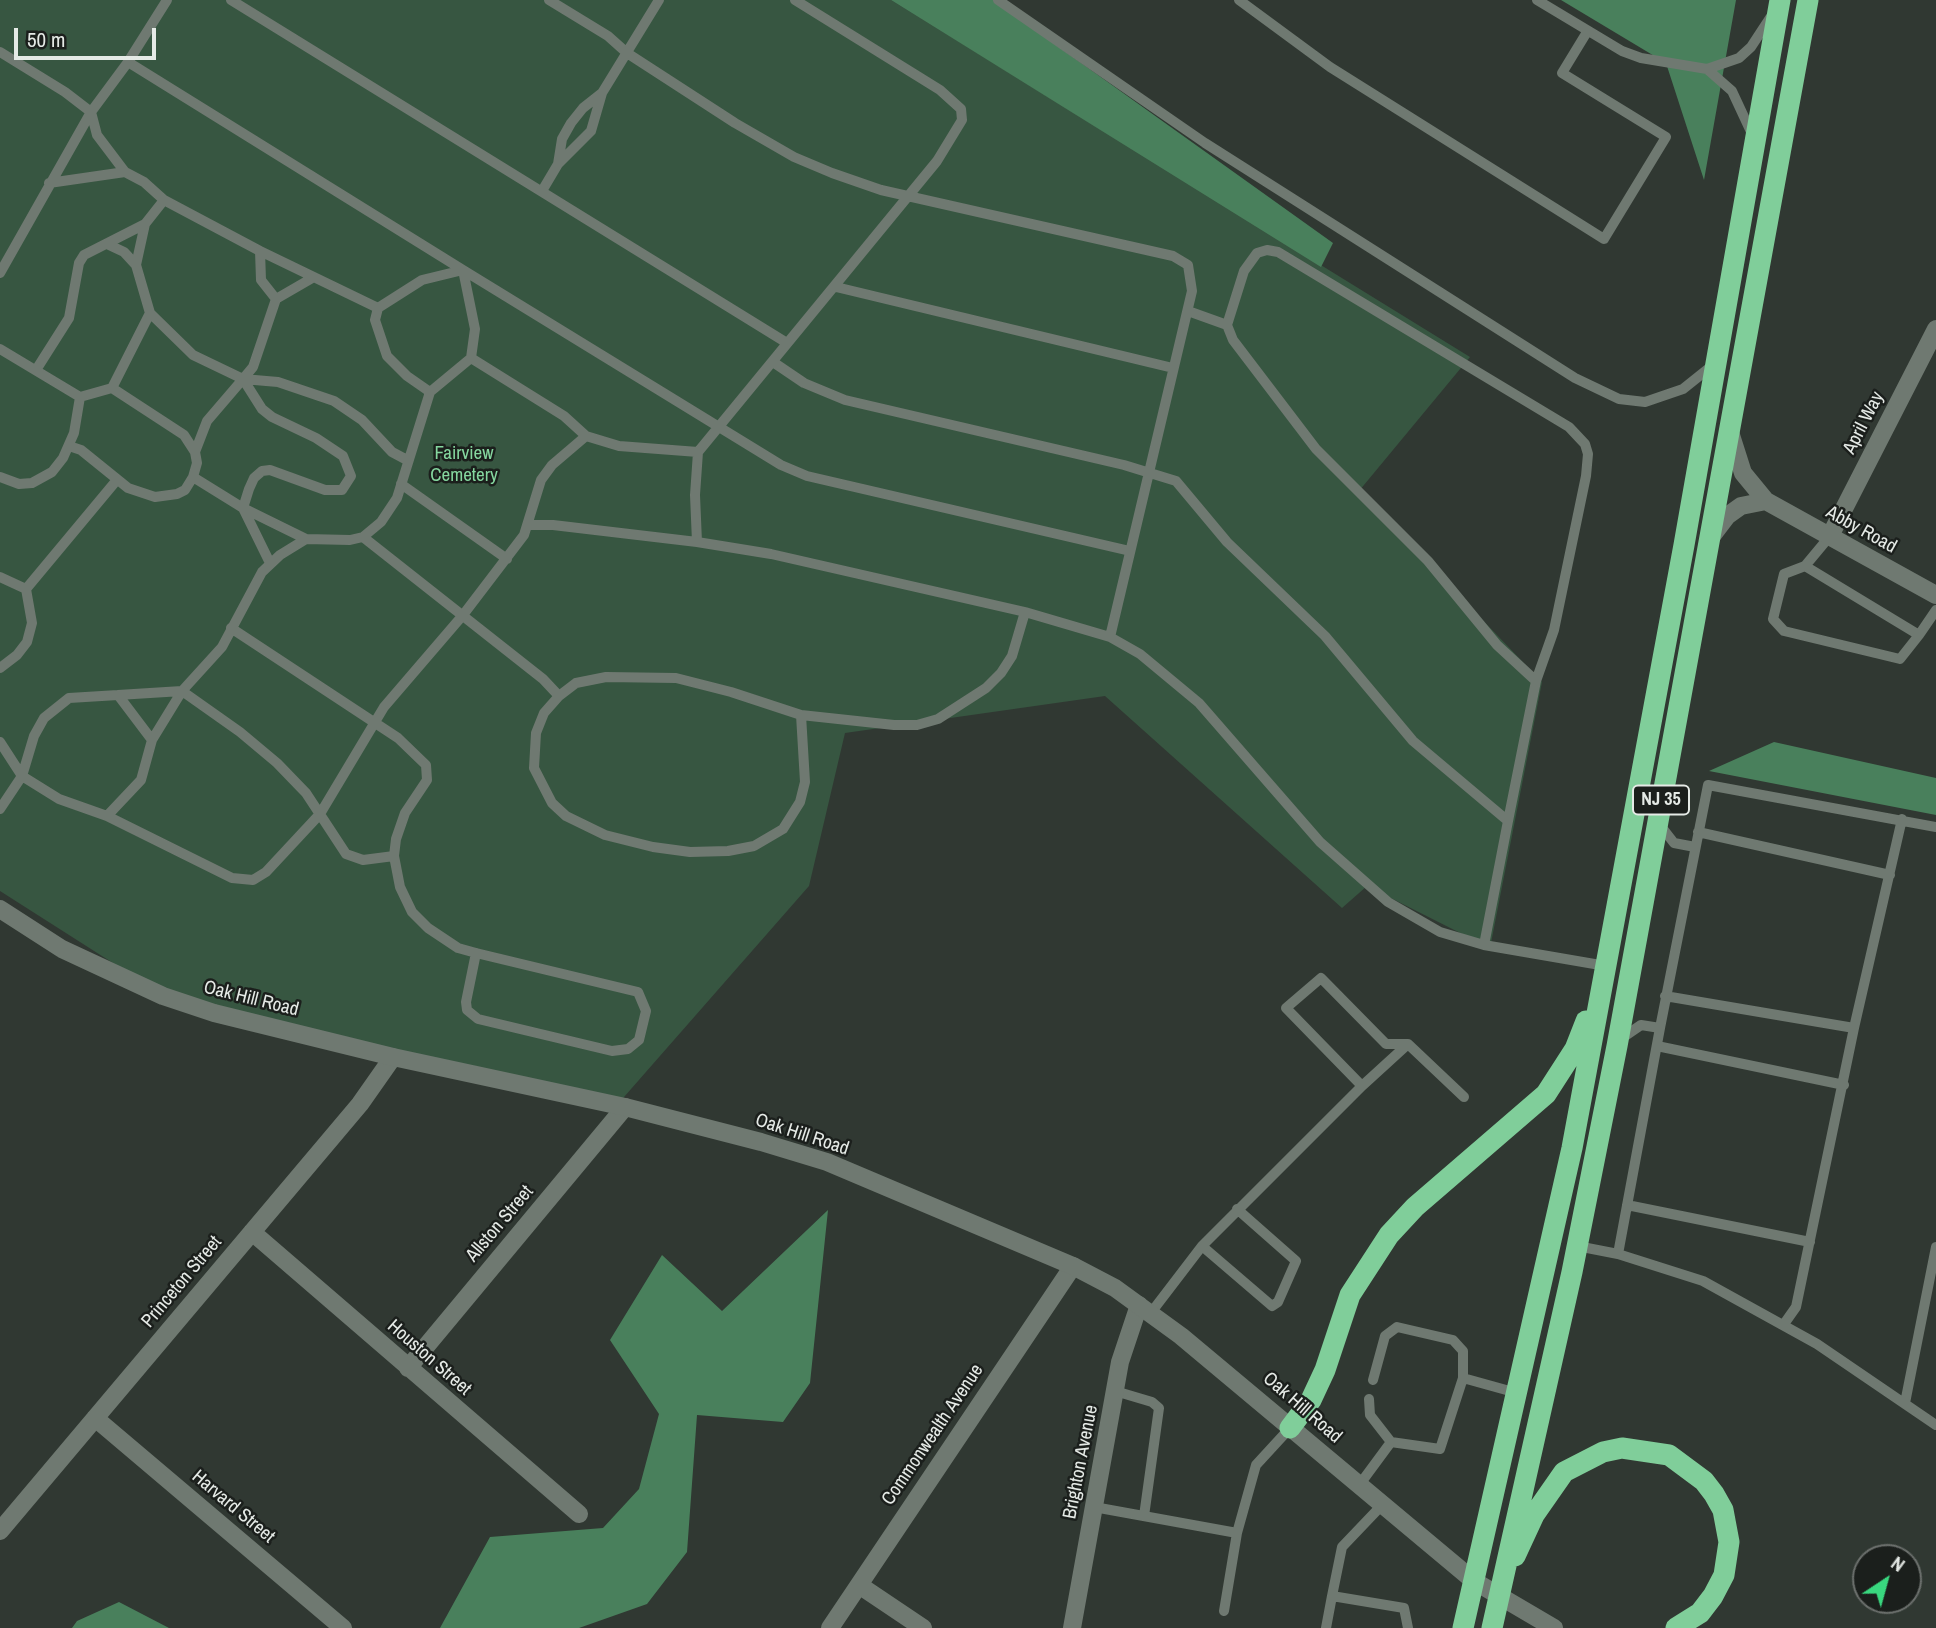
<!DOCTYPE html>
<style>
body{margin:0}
#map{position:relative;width:1936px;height:1628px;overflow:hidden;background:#303832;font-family:"Archivo Narrow",sans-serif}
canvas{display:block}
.north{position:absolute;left:1852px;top:1544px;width:70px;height:70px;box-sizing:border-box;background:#1b1f1c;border:2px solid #6c706d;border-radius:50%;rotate:36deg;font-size:19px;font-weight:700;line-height:28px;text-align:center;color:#e5eae6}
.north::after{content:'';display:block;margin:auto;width:24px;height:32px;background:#39d87f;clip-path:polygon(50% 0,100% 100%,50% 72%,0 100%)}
.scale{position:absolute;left:14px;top:28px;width:142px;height:32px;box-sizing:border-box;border:4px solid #e5eae6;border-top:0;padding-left:9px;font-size:21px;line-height:24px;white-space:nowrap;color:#e5eae6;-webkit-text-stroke:5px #1b1f1c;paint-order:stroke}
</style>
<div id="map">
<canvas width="1936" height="1628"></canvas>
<div class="north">N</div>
<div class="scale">50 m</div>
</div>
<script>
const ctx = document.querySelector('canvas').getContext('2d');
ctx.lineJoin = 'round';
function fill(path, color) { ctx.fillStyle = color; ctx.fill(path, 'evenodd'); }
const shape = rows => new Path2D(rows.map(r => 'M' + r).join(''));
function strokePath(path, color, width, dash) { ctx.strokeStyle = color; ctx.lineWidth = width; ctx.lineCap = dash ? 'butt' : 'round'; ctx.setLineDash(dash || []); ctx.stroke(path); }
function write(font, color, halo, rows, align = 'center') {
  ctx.font = font + ' "Archivo Narrow",sans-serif'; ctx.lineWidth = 5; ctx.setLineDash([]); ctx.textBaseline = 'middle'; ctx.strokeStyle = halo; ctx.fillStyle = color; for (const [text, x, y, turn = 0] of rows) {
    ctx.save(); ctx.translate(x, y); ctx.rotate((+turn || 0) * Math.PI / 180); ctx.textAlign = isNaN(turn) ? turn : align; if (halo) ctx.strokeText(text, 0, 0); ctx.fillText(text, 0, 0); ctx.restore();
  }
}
const green = shape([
 [0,0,891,0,1470,357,1359,491,1542,682,1490,948,1367,886,1342,908,1105,696,845,733,809,886,617,1105,171,1000,0,891]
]);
const forest = shape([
 [891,0,993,0,1333,243,1321,267],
 [1561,0,1736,0,1704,180,1666,63],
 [1774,742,1936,778,1936,815,1709,771],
 [828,1210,810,1383,783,1422,697,1415,687,1552,647,1604,579,1628,440,1628,490,1537,603,1528,639,1489,659,1414,610,1340,662,1255,722,1311],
 [119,1602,169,1628,72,1628,77,1621]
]);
const lane = shape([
 [231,0,787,343],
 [549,0,608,36,627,53,735,123,794,157,832,173,881,190,1173,256,1188,265,1192,291,1110,637],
 [998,0,1205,143,1575,378,1619,399,1645,402,1683,389,1713,365],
 [1239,0,1330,67,1604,239,1666,137,1562,73,1587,32],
 [1537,0,1622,51,1641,58,1707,69,1732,91,1752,134],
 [0,52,65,92,91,112,97,135,125,172],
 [128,62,463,270,475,329,471,358,430,392,397,498,381,522,363,537],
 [1707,69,1739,58,1751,47,1770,18],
 [558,164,562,139,571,123,583,108,602,93],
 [49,183,125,172,144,182,164,200,260,251,378,308],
 [542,191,558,164,591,131,602,93,659,0],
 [107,244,124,252,136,265],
 [260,251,261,280,276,299],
 [0,273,91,112,128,62,167,0],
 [836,287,1173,368],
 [1188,311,1227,325],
 [150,313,193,355,243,379,262,409,272,417,316,438,343,456,351,476,342,490,325,490,270,470,262,471,254,478,249,489,243,508,306,539],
 [0,349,80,397,112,388,184,435,195,452,197,463,193,477,185,490,177,494,155,497,128,488,81,450,69,446],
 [471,358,564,416,586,436,619,446,698,452],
 [773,362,804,383,845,400,1124,465,1176,481,1227,542,1325,636,1413,741,1508,821,1484,945],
 [36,370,69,318,79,263,84,255,145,224,164,200],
 [243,379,253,367,276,299,314,277],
 [112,388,150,313,136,265,145,224],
 [430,392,407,376,387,356,375,320,378,308,422,280,463,270,781,465,807,476,1130,551],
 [195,452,207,421,243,379,278,382,334,401,362,420,392,452,407,460],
 [0,477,19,484,32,483,52,472,63,458,74,433,80,397],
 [193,477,243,508,270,563],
 [401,484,507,559],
 [528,525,553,525,697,542,771,554,1025,612,1110,637,1140,654,1199,703,1320,842,1388,902,1440,932,1484,945,1606,966],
 [1830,536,1805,566,1919,635,1936,610],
 [697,542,695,495,698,452,937,161,962,120,961,109,940,90,795,0],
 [1805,566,1784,574,1773,619,1784,631,1900,659,1919,635],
 [0,577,26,589,32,623,27,642,17,655,0,668],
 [26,589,116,481],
 [231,628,398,738,426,765,427,780,405,813,396,839,394,856,400,887,412,912,428,928,458,948,476,953],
 [118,695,182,691,240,732,277,763,306,793,346,854,363,860,394,856],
 [801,715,805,782,800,802,783,829,754,846,728,851,690,852,653,847,605,835,566,816,552,803,534,768,536,733,544,713,559,696,576,683,606,677,676,678,731,692,801,715,894,725,917,725,938,719,986,688,1001,673,1012,656,1025,612],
 [152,740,182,691,222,647,262,572,280,555,306,539,350,540,363,537,543,679,559,696],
 [0,742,22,776,59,799,107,816,141,780,152,740,118,695,69,698,44,718,34,736,22,776,0,809],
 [107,816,232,878,253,880,266,872,320,814,384,707,463,615,524,535,541,480,552,465,586,436],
 [1508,821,1536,681,1497,645,1428,561,1316,449,1233,340,1227,325,1244,271,1257,253,1267,250,1278,252,1569,427,1585,444,1588,454,1586,476,1554,630,1536,681],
 [1660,825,1674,843,1695,847],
 [1698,832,1890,875],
 [476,953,638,992,646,1011,639,1040,628,1049,612,1051,478,1019,467,1010,466,1002,476,953],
 [1665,996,1854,1028],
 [1660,1028,1708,785,1936,827],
 [1657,1046,1844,1085],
 [1362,1086,1408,1044],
 [1627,1205,1810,1242],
 [1202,1246,1272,1306,1278,1302,1296,1261,1237,1209],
 [1577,1246,1618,1254,1703,1281,1817,1344,1936,1425],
 [1618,1254,1660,1028,1641,1025,1622,1038],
 [1150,1314,1202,1246,1362,1086,1286,1008,1321,978,1386,1044,1408,1044,1464,1097],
 [1784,1324,1796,1307,1854,1028,1902,819],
 [1373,1380,1385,1336,1397,1327,1453,1340,1463,1351,1463,1378],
 [1115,1391,1152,1402,1159,1408,1144,1516],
 [1369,1399,1370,1415,1391,1442],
 [1905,1403,1936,1247],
 [1391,1442,1440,1449,1463,1378,1517,1393],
 [1360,1484,1391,1442],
 [1383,1504,1342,1547,1332,1596,1404,1608,1408,1628],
 [1094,1507,1237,1533],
 [1224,1611,1237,1533,1256,1465,1290,1428],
 [1326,1628,1332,1596]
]);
const street = shape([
 [1729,429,1743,473,1766,501,1936,595],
 [1830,536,1936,329],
 [1711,537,1727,516,1741,506,1766,501],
 [252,1232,579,1514],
 [408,1368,625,1107],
 [95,1418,343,1628],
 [0,1531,360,1104,393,1057],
 [859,1585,923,1628],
 [830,1628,1073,1266],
 [1072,1628,1120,1362,1139,1305]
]);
const secondary = shape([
 [0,909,62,949,163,996,214,1013,393,1057,625,1107,761,1142,827,1162,1073,1266,1115,1288,1181,1336,1474,1581,1554,1628]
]);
const highway = shape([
 [1290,1428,1311,1400,1325,1370,1350,1295,1389,1235,1415,1207,1546,1094,1575,1049,1586,1021],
 [1515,1556,1534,1515,1564,1472,1603,1452,1622,1448,1669,1455,1704,1481,1714,1494,1723,1510,1729,1542,1724,1575,1713,1596,1700,1613,1676,1628],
 [1463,1628,1572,1148,1684,545,1780,0],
 [1492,1628,1572,1272,1617,1046,1808,0]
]);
const shields = [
 [1661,800,56]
];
const shieldNames = [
 ["NJ 35",1661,800]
];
const streetNames = [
 ["April Way",1864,423,-63],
 ["Abby Road",1861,530,29],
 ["Oak Hill Road",251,999,14],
 ["Oak Hill Road",802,1135,18],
 ["Allston Street",500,1224,-50],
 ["Princeton Street",182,1282,-50],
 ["Houston Street",429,1358,41],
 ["Oak Hill Road",1302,1408,41],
 ["Commonwealth Avenue",933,1435,-56],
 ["Brighton Avenue",1081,1462,-79],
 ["Harvard Street",233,1507,40]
];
const parkNames = [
 ["Fairview",464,454],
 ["Cemetery",464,476]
];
fill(green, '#375641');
fill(forest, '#49805c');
strokePath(lane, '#6f7971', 10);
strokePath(street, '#6f7971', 18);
strokePath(secondary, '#6f7971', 18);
strokePath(highway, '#80ce9a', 21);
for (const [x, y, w] of shields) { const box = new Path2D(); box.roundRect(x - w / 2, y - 14.5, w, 29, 5); ctx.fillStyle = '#1b1f1c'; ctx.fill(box); strokePath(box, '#e5eae6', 2); }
write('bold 18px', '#e5eae6', null, shieldNames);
write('19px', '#e5eae6', '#1b1f1c', streetNames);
write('19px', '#85d79f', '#1b1f1c', parkNames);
</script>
